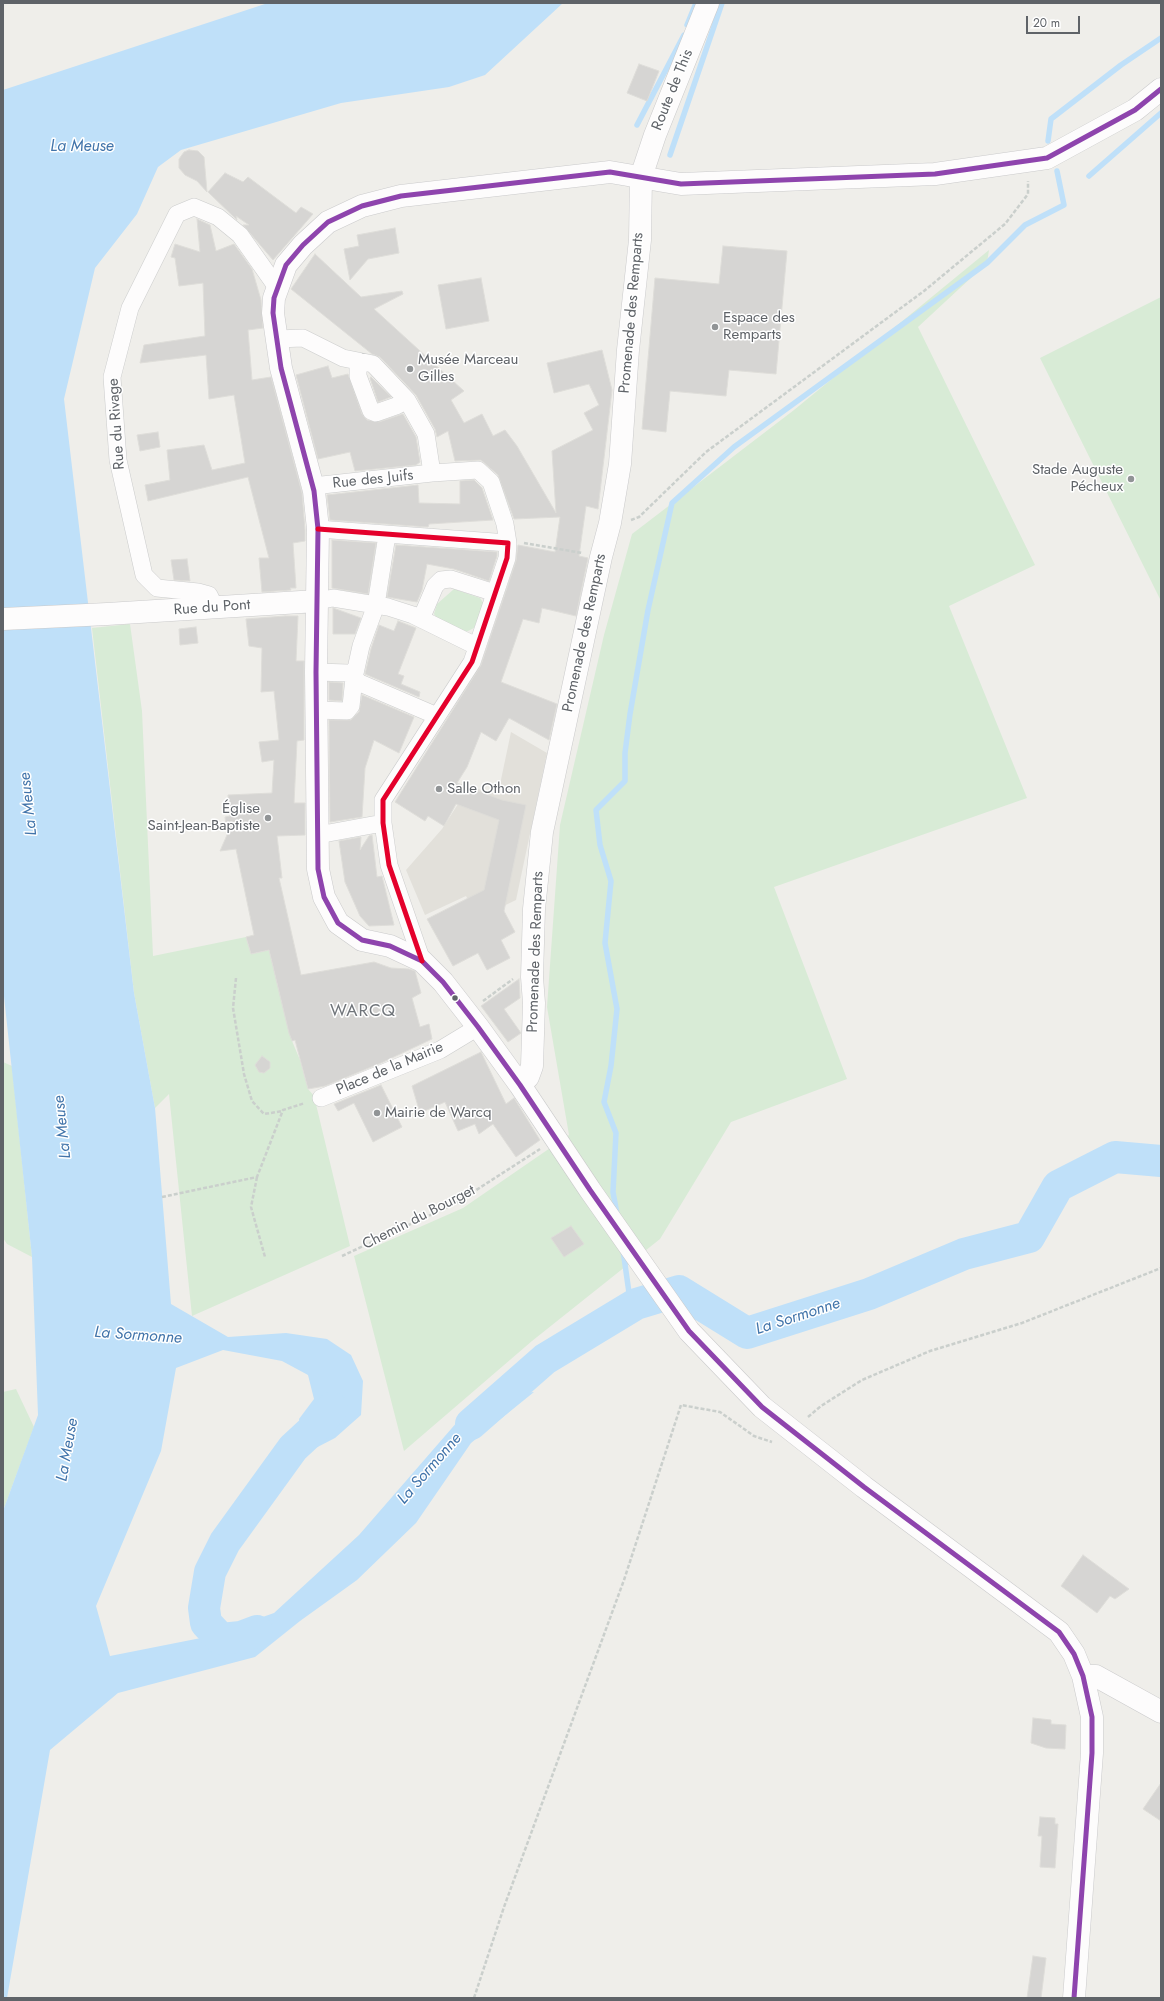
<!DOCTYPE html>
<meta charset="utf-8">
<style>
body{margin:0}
#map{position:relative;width:1164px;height:2001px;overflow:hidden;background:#efeeea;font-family:Jost,sans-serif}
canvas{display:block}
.frame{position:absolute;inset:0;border:4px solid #5f6368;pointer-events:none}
.scale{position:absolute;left:1026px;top:16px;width:54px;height:18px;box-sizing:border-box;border:2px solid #5f6368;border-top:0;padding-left:5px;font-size:12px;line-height:14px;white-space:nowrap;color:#5f6368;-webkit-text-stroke:3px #fff;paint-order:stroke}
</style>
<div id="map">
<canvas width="1164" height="2001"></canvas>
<div class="frame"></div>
<div class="scale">20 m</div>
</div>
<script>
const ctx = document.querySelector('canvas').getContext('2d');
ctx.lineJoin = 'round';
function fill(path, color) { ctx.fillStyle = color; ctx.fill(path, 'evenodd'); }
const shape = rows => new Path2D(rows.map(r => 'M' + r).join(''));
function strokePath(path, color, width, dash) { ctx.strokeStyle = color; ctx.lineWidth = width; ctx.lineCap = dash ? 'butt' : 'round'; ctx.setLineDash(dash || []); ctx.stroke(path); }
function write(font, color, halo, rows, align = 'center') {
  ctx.font = font + ' Jost,sans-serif'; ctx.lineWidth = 3; ctx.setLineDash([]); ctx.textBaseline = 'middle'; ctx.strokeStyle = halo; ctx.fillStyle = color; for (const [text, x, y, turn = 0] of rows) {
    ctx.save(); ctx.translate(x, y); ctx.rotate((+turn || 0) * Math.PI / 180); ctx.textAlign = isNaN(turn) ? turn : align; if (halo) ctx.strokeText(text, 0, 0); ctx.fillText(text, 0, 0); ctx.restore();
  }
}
const education = shape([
 [511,732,547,753,516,900,489,913,475,913,466,896,425,915,406,870,442,829,469,787,498,794]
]);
const green = shape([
 [989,250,987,263,918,327,1035,565,949,606,1027,798,774,887,847,1079,731,1122,660,1239,532,1341,404,1451,354,1256,463,1208,569,1135,547,1007,560,825,604,635,632,534,794,410],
 [1161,297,1161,601,1040,358],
 [454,589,480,598,484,604,474,628,466,632,439,621,434,614,437,604],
 [130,624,142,711,153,956,246,937,251,954,269,950,292,1041,300,1060,308,1089,314,1096,350,1246,192,1316,169,1094,155,1108,134,993,92,628],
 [3,1062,12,1066,32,1257,7,1244,3,1238],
 [16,1389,34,1427,3,1511,3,1392]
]);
const water = shape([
 [268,3,563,3,485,75,449,87,341,103,181,150,158,167,137,214,95,268,64,399,134,993,155,1108,171,1304,228,1337,286,1333,327,1339,351,1355,363,1381,361,1415,335,1438,304,1454,299,1419,314,1399,308,1375,282,1361,223,1350,176,1368,161,1451,96,1606,110,1656,206,1637,274,1613,359,1535,478,1398,534,1392,471,1443,416,1523,357,1580,300,1621,255,1657,118,1693,50,1750,7,1998,3,1998,3,1511,38,1415,32,1257,3,987,3,90]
]);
const stream = shape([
 [687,25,696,3],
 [637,125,684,35],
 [1048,141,1051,119,1121,65,1161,38],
 [670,155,722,3],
 [1089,176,1161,113],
 [617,1214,613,1192,616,1133,604,1102,611,1066,617,1009,605,943,611,881,600,845,596,810,625,781,625,753,630,714,648,610,672,503,734,447,987,263,1025,225,1064,205,1057,171],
 [623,1250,631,1307]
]);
const river = shape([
 [471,1424,545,1359,636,1304,679,1291,747,1333,869,1294,964,1254,1029,1237,1058,1186,1115,1157,1161,1161],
 [257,1631,241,1637,221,1639,206,1623,204,1608,210,1572,225,1542,293,1448,320,1423,332,1408]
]);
const building = shape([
 [639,64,659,71,647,101,627,93,639,64],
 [189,150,198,151,204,157,207,192,197,181,185,175,179,168,179,159,184,152,189,150],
 [225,173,243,182,248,177,296,213,301,207,313,214,273,260,243,225,249,225,236,216,237,220,208,192,225,173],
 [197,219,210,225,216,251,234,244,252,269,261,300,263,328,248,330,252,380,271,377,302,493,305,530,305,541,293,543,296,588,290,588,291,590,262,592,259,558,269,558,248,477,148,501,145,485,170,480,167,450,204,445,212,470,245,463,234,395,209,399,206,355,140,363,144,345,205,336,203,283,179,286,175,258,171,257,175,244,200,252,197,219],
 [395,228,399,253,368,259,350,280,344,249,359,246,357,235,395,228],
 [723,246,787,251,776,374,729,370,726,396,670,391,666,432,642,429,655,278,719,284,723,246],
 [315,254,361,297,402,291,403,294,374,309,464,391,451,400,464,423,482,414,493,436,505,430,517,446,556,513,552,451,593,430,584,413,599,405,589,384,554,393,547,363,602,350,612,390,598,509,586,506,579,556,588,558,576,616,542,608,539,623,523,619,501,682,557,704,549,740,509,718,496,741,481,732,467,767,457,783,502,800,526,805,504,911,515,932,501,940,510,958,487,970,478,953,453,966,427,919,484,890,499,820,456,804,444,826,428,816,425,821,395,802,481,665,516,561,518,545,555,552,560,517,514,519,498,475,481,460,455,461,448,431,437,437,435,429,416,395,380,357,372,354,291,289,315,254],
 [481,278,489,321,446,329,438,285,481,278],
 [328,366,332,378,348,374,362,414,367,420,379,422,403,414,416,437,420,462,416,465,355,471,350,452,318,459,296,375,328,366],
 [371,377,391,397,378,402,370,378,371,377],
 [158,432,160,447,140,451,137,435,158,432],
 [474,480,482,488,493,520,429,524,428,527,330,520,327,495,418,485,419,503,460,504,460,481,474,480],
 [332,540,376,543,368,594,332,588,332,540],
 [396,545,497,552,497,556,489,581,454,569,427,564,422,590,417,602,387,597,396,545],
 [187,559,190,581,174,580,171,560,187,559],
 [333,608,361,618,355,634,333,634,333,608],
 [285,616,298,616,296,661,304,661,304,740,297,741,294,803,305,803,305,835,277,836,282,878,279,878,301,975,374,962,391,968,409,969,415,971,421,993,412,998,420,1027,429,1024,432,1039,381,1063,325,1086,308,1089,295,1040,292,1041,289,1033,269,950,251,954,246,937,254,935,236,849,220,851,227,835,225,817,230,816,228,795,272,793,274,760,262,762,259,742,279,740,274,691,261,692,262,648,249,646,246,619,285,616],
 [398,621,416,628,398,674,404,676,401,684,420,692,419,697,365,674,371,649,379,625,394,631,398,621],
 [196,627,198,643,180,645,179,629,196,627],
 [329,682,343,683,342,701,329,700,329,682],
 [362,695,414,717,399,753,374,740,365,768,362,817,330,822,329,720,351,720,359,712,362,695],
 [372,835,377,877,382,876,394,925,369,926,360,916,345,882,339,841,361,837,360,850,369,836,372,835],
 [519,979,520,998,504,1009,521,1033,508,1042,481,1006,519,979],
 [481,1052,506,1104,514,1098,540,1140,516,1157,493,1124,479,1134,475,1124,458,1131,445,1102,420,1113,412,1086,481,1052],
 [262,1056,270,1062,270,1068,264,1073,259,1072,255,1065,262,1056],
 [381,1085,402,1127,373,1142,354,1103,338,1111,334,1104,381,1085],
 [571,1226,584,1244,564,1257,551,1238,571,1226],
 [1083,1555,1129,1589,1115,1599,1110,1596,1097,1613,1061,1586,1083,1555],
 [1033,1718,1051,1720,1051,1724,1066,1725,1065,1749,1046,1748,1031,1743,1033,1718],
 [1161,1783,1161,1821,1143,1809,1161,1783],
 [1040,1817,1055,1818,1055,1824,1058,1824,1055,1868,1040,1867,1042,1836,1038,1836,1040,1817],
 [1033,1956,1046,1958,1041,1998,1027,1998,1033,1956]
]);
const path = shape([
 [631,520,639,517,706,452,924,291,1005,224,1028,194,1028,181],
 [524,543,582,553],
 [236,978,233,1008,244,1074,252,1101,264,1114,283,1111],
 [483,1001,513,979],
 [257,1177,251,1207,265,1257],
 [162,1197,257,1177,283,1110,305,1103],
 [342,1256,456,1203,540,1149],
 [808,1417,821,1406,862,1380,930,1351,1022,1323,1161,1268],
 [474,1998,504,1907,624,1580,681,1405,720,1412,754,1436,772,1442]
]);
const street = shape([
 [277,339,303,338,343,358,373,364,407,400,426,434,432,473,478,470,491,482,505,524,508,543],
 [358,361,358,376,371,411,376,413,396,406,407,400],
 [313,486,432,473],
 [318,529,508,543,507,558,472,662,383,800,383,823,389,865,422,961],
 [317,601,333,598,388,607,413,615,476,646],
 [215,607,209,595,198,592,157,588,144,575,118,460,112,377,130,308,177,214,194,207,218,217,240,235,276,286],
 [421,619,435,586,441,580,451,579,495,593],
 [316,672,348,673,360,683,430,713,435,718],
 [316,710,347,711,351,706,354,678,361,646,376,605,387,535],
 [318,835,383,823],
 [321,1098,440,1050,478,1027]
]);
const secondary = shape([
 [3,619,107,614,317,601],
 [520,1085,528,1077,532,1066,534,1003,532,977,534,909,542,832,601,557,610,523,620,464,628,350,640,240,641,177,655,135,708,3],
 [1083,1676,1096,1676,1161,1712],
 [1074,1998,1092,1753,1092,1717,1083,1676,1074,1654,1059,1632,864,1487,762,1407,689,1331,590,1190,520,1085,478,1027,443,982,422,961,390,946,362,940,338,923,324,897,318,869,316,672,318,529,314,491,281,368,273,313,274,298,286,265,303,245,328,222,362,206,401,196,610,172,681,184,935,174,1047,158,1135,110,1161,89]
]);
const bus1 = shape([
 [1074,1998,1092,1753,1092,1717,1083,1676,1074,1654,1059,1632,864,1487,762,1407,689,1331,590,1190,520,1085,478,1027,443,982,422,961,390,946,362,940,338,923,324,897,318,869,316,672,318,529,314,491,281,368,273,313,274,298,286,265,303,245,328,222,362,206,401,196,610,172,681,184,935,174,1047,158,1135,110,1161,89]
]);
const bus2 = shape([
 [318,529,508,543,507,558,472,662,383,800,383,823,389,865,422,961]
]);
const markers = [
 [715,327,4,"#919496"],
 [410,369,4,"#919496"],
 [1131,479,4,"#919496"],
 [439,789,4,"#919496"],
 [268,818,4,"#919496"],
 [455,998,3.5,"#5f6368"],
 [377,1113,4,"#919496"]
];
const streetNames = [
 ["Route de This",673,90,-68],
 ["Promenade des Remparts",632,313,-85],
 ["Rue du Rivage",117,424,-94],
 ["Rue des Juifs",373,480,-6],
 ["Rue du Pont",212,608,-4],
 ["Promenade des Remparts",585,633,-78],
 ["Promenade des Remparts",536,952,-88],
 ["Place de la Mairie",390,1069,-23],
 ["Chemin du Bourget",419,1218,-27]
];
const poiNames = [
 ["Espace des",723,318],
 ["Remparts",723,335],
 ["Musée Marceau",418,360],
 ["Gilles",418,377],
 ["Stade Auguste",1123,470,"right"],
 ["Pécheux",1123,487,"right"],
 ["Salle Othon",447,789],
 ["Église",260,809,"right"],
 ["Saint-Jean-Baptiste",260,826,"right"],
 ["Mairie de Warcq",385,1113]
];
const waterNames = [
 ["La Meuse",82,147],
 ["La Meuse",29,804,-96],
 ["La Meuse",63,1127,-96],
 ["La Sormonne",798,1317,-18],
 ["La Sormonne",138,1336,4],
 ["La Meuse",68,1450,-80],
 ["La Sormonne",430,1469,-49]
];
const quarterNames = [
 ["WARCQ",363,1012]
];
fill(education, '#e2e0da');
fill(green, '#d8ebd6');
fill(water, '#bfe0f9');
strokePath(stream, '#bfe0f9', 5.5);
strokePath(river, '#bfe0f9', 32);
fill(building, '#d6d5d3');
strokePath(building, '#deddd9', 1);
strokePath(street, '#cbcccc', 18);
strokePath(secondary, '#cacacb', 23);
strokePath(path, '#cacfcc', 2.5, [4, 2]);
strokePath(street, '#fdfcfc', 17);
strokePath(secondary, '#fdfcfc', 22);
strokePath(bus1, '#8e44ad', 5);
strokePath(bus2, '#e4002b', 5);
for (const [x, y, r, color] of markers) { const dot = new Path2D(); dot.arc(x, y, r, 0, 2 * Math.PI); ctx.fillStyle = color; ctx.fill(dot); strokePath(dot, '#fff', 1.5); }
write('15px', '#5f6368', '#fff', streetNames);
write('15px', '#5f6368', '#fff', poiNames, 'left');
write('italic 16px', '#4174aa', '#fff', waterNames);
ctx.letterSpacing = '1px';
write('17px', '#70757a', '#fff', quarterNames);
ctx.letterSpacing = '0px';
</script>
